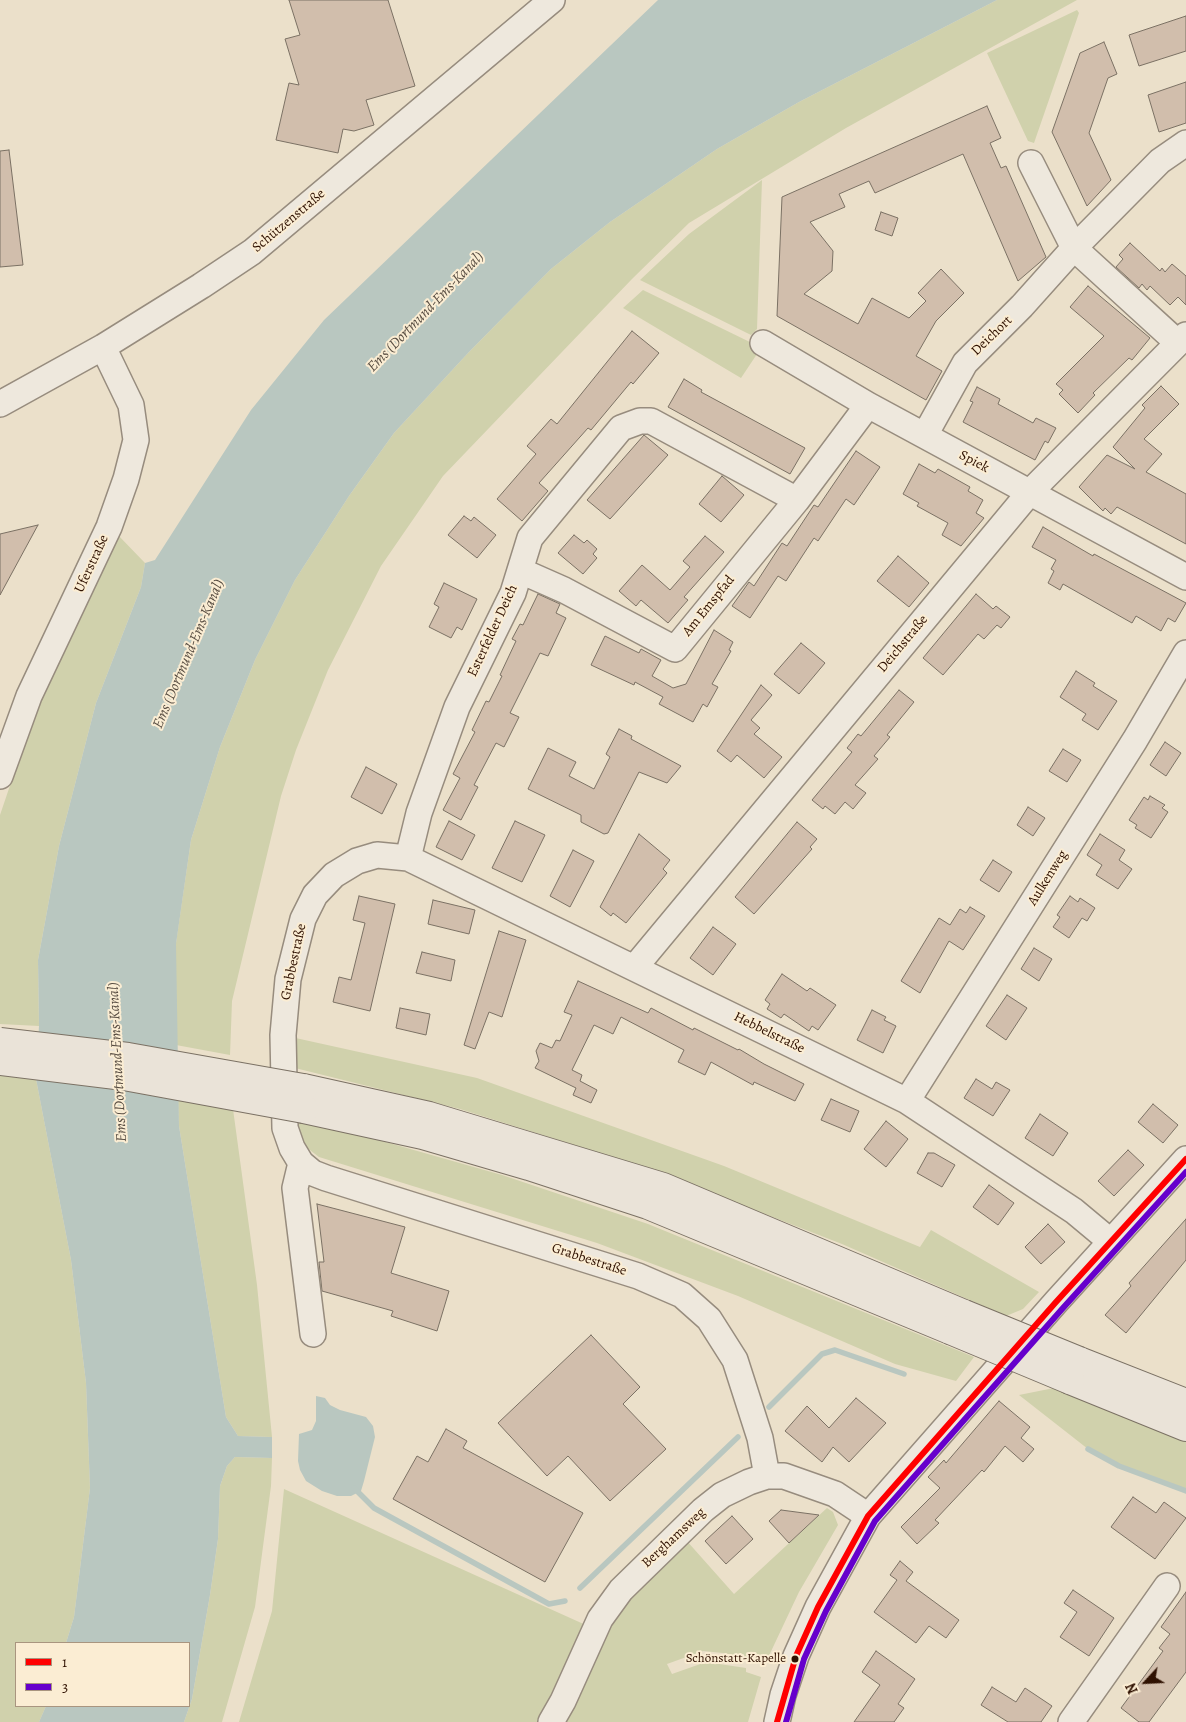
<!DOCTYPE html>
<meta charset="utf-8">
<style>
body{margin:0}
#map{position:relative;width:1186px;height:1722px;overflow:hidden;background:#ebe0ca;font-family:Alegreya,serif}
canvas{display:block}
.legend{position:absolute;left:15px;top:1642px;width:175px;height:65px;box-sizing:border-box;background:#fbedd3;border:1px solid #a9957f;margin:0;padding:6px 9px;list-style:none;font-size:15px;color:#2f1101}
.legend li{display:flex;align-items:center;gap:10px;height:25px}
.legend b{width:25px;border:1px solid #a9957f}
.north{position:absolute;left:1121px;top:1657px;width:50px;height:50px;-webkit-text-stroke:4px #fbedd3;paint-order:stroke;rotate:245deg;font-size:14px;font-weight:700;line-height:20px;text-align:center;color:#2f1101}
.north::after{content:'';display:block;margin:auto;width:18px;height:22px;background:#2f1101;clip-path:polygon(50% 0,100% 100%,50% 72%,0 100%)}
</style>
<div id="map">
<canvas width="1186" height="1722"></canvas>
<ul class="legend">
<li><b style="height:6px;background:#f00"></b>1</li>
<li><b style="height:6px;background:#60c"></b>3</li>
</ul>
<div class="north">N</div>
</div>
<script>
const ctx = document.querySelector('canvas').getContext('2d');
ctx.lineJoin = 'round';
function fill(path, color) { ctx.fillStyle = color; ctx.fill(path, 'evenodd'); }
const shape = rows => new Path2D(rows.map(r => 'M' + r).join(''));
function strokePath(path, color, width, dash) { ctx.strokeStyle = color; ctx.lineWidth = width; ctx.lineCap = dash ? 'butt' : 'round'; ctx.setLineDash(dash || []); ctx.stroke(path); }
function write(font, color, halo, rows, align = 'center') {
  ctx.font = font + ' Alegreya,serif'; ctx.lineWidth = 4; ctx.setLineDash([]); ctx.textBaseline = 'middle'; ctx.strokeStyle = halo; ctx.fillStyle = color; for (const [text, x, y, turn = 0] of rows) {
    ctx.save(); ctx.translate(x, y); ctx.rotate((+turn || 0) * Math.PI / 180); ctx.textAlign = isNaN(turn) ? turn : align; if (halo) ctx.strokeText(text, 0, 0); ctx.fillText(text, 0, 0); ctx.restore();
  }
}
const green = shape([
 [997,0,1077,0,846,128,689,223,632,279,443,476,381,566,328,670,296,750,281,796,232,1001,230,1055,176,1045,176,943,191,840,220,747,255,660,295,580,349,496,394,433,469,352,551,269,610,222,717,149,799,102],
 [1077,10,1079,13,1034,143,1028,141,987,53],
 [762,180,757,329,751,335,640,280,689,234],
 [643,290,756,345,759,351,741,378,623,308],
 [117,534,145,563,141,587,96,703,59,846,38,960,39,1026,0,1024,0,815,38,703],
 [291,1037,477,1078,724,1166,920,1247,931,1230,1039,1292,1023,1309,1006,1316,842,1244,644,1167,460,1109,291,1067],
 [0,1074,36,1079,71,1260,86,1383,90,1488,74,1617,66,1643,16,1643,16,1706,46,1706,39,1722,0,1722],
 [178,1099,233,1109,257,1285,272,1437,238,1436,226,1417,179,1126],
 [296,1120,361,1135,502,1175,648,1224,974,1357,956,1381,895,1364,738,1296,597,1243,319,1157,306,1147,300,1137],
 [1054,1388,1186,1439,1186,1491,1119,1466,1088,1449,1019,1395],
 [235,1457,272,1458,271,1486,255,1607,222,1722,184,1722,192,1699,210,1595,218,1539,220,1486,227,1466],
 [284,1489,588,1626,538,1722,239,1722,272,1611],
 [827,1508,833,1512,838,1525,799,1592,766,1662,723,1653,703,1651,667,1664,672,1674,706,1662,746,1668,746,1672,761,1677,748,1722,563,1722,608,1627,621,1604,686,1540,734,1594]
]);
const water = shape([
 [658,0,997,0,799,102,717,149,610,222,551,269,469,352,394,433,349,496,295,580,255,660,220,747,191,840,176,944,179,1126,226,1417,238,1436,272,1437,272,1458,235,1457,227,1466,220,1486,218,1539,210,1595,192,1699,184,1722,39,1722,46,1706,189,1706,189,1643,66,1643,74,1617,90,1488,86,1383,71,1260,36,1079,39,1026,38,960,59,846,96,703,141,587,145,563,155,560,251,410,324,320],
 [316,1396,325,1398,330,1405,340,1410,366,1417,373,1426,375,1437,364,1481,361,1491,351,1496,337,1496,322,1491,306,1481,300,1470,298,1461,299,1434,312,1430,316,1421]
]);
const stream = shape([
 [769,1407,822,1354,835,1350,904,1374],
 [1088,1449,1119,1466,1186,1491],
 [354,1488,374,1508,549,1604,565,1601],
 [580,1588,738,1437]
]);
const building = shape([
 [289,0,388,0,415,86,366,100,374,125,354,131,343,129,338,153,276,140,289,83,299,85,285,39,300,35,289,0],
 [1186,16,1186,51,1139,66,1129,35,1186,16],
 [1104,42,1117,74,1108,78,1089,133,1111,180,1087,206,1052,132,1080,53,1104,42],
 [1186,82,1186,123,1159,132,1148,95,1186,82],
 [987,106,1001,138,990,143,1001,168,1006,166,1046,257,1018,281,963,154,875,193,869,181,839,194,845,207,810,222,833,251,832,271,804,294,858,324,872,298,909,318,926,301,918,293,941,269,964,293,936,321,916,356,942,371,926,400,777,316,782,197,987,106],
 [9,150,23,265,0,267,0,151,9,150],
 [881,212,898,218,892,236,875,230,881,212],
 [1130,243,1160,271,1162,268,1165,272,1172,264,1186,276,1186,305,1178,297,1170,305,1150,286,1147,290,1142,284,1139,288,1116,267,1123,259,1119,255,1130,243],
 [1088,286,1150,338,1132,360,1129,358,1093,393,1095,395,1078,413,1059,394,1063,390,1056,384,1104,336,1070,307,1088,286],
 [632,331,659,353,633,384,631,382,591,430,588,428,539,483,548,491,522,521,497,499,536,454,527,446,551,419,557,424,632,331],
 [684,379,702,390,701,392,805,448,790,474,668,407,684,379],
 [1161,386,1179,404,1144,439,1162,454,1146,472,1186,494,1186,544,1117,507,1111,514,1105,508,1103,511,1079,487,1107,455,1135,469,1113,447,1145,408,1142,405,1161,386],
 [977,387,1000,399,998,404,1033,423,1036,418,1056,428,1048,443,1045,441,1035,460,963,422,973,402,970,401,977,387],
 [644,435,668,455,610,519,587,500,644,435],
 [856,451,880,467,854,505,846,499,818,541,814,538,786,581,778,576,750,618,732,606,749,582,754,586,782,543,787,546,814,505,818,507,856,451],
 [919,464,935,473,938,469,970,487,968,491,983,500,976,513,984,518,961,546,942,535,948,523,917,506,919,503,903,494,919,464],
 [722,476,744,495,721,522,699,504,722,476],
 [464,516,471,521,474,517,496,535,477,558,448,535,464,516],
 [38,525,0,595,0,534,38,525],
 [1043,527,1093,556,1094,554,1186,603,1175,622,1168,618,1161,631,1136,616,1132,623,1063,584,1060,590,1048,583,1054,571,1051,569,1056,560,1032,547,1043,527],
 [574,535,584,543,587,540,597,549,593,554,597,558,583,574,558,553,574,535],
 [705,536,724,552,684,597,688,600,668,623,641,600,636,606,619,591,642,565,670,590,690,567,683,561,705,536],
 [898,556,929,583,909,607,877,581,898,556],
 [444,583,477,599,462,630,457,627,451,638,429,627,439,607,434,604,444,583],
 [538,594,560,604,556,613,566,618,548,656,540,653,510,713,519,717,504,747,496,743,474,785,478,787,461,820,443,810,460,778,453,774,475,732,472,730,486,701,489,702,502,676,500,675,516,641,512,639,520,624,523,625,538,594],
 [976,594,993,609,996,606,1010,617,1001,628,997,625,984,639,978,634,943,675,923,658,976,594],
 [714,630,733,642,729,650,731,651,712,684,718,687,707,707,703,704,693,722,659,704,663,697,635,682,634,685,591,665,605,636,639,653,641,649,661,660,652,676,673,688,686,684,714,630],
 [801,643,825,663,799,694,774,674,801,643],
 [1076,671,1095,683,1093,686,1117,701,1098,730,1082,720,1086,714,1060,697,1076,671],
 [761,685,772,695,751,720,760,728,754,734,782,757,764,778,737,755,731,762,717,751,761,685],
 [899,690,914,702,887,735,890,737,874,756,878,759,855,785,866,793,853,809,845,802,835,814,825,806,823,809,812,800,852,752,847,748,858,734,861,736,899,690],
 [619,729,632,736,631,739,681,766,667,783,639,772,608,833,604,834,581,822,581,815,528,789,548,748,576,762,569,776,594,789,610,757,606,754,619,729],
 [1165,742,1181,753,1166,776,1150,765,1165,742],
 [1063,749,1081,760,1067,782,1049,771,1063,749],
 [366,767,397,784,382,814,351,797,366,767],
 [1150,796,1165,805,1162,808,1168,812,1151,838,1135,828,1137,825,1129,820,1144,797,1148,800,1150,796],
 [1028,807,1045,818,1033,836,1017,825,1028,807],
 [449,821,475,835,462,860,436,847,449,821],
 [515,821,545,835,522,882,492,868,515,821],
 [797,822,817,839,810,847,812,849,754,914,735,897,797,822],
 [639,834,670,860,663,869,667,873,626,923,613,913,611,916,600,907,639,834],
 [1100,834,1125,850,1119,860,1132,869,1118,889,1096,875,1102,865,1087,855,1100,834],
 [573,850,594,861,570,907,550,896,573,850],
 [993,860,1012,872,999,892,980,880,993,860],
 [359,896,395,904,370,1011,333,1002,339,977,351,980,365,923,353,920,359,896],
 [1070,896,1078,902,1080,898,1095,908,1087,921,1082,918,1069,938,1053,927,1060,917,1057,915,1070,896],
 [433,900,475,910,469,934,428,924,433,900],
 [970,907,985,916,963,950,949,941,920,993,901,981,939,918,950,925,960,909,966,913,970,907],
 [713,927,736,944,713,975,690,958,713,927],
 [499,931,526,940,502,1017,489,1012,475,1049,464,1045,499,931],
 [1034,948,1052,959,1039,981,1021,969,1034,948],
 [422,952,455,960,451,981,416,973,422,952],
 [782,974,807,991,810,988,836,1005,818,1030,812,1026,809,1031,784,1014,781,1018,767,1009,770,1004,765,1000,782,974],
 [578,981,648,1013,651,1008,693,1030,694,1028,738,1050,739,1049,764,1064,804,1084,795,1101,754,1082,753,1085,711,1062,705,1075,678,1062,684,1050,621,1017,613,1034,594,1025,572,1070,582,1075,580,1081,597,1090,591,1103,573,1095,576,1088,535,1068,539,1061,536,1051,540,1043,552,1048,556,1040,560,1041,572,1015,564,1012,578,981],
 [1007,995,1027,1008,1006,1040,986,1026,1007,995],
 [400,1008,430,1014,426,1035,396,1028,400,1008],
 [872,1010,886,1017,884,1020,896,1026,883,1053,857,1040,872,1010],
 [976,1079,992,1089,996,1082,1010,1090,993,1116,964,1098,976,1079],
 [831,1099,859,1111,850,1132,821,1120,831,1099],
 [1153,1104,1178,1125,1163,1143,1138,1122,1153,1104],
 [1040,1114,1068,1133,1053,1156,1025,1138,1040,1114],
 [886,1121,908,1139,886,1167,864,1149,886,1121],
 [1128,1150,1144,1165,1114,1196,1098,1181,1128,1150],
 [928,1153,934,1153,955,1165,942,1187,917,1173,928,1153],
 [989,1185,1014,1203,998,1225,973,1207,989,1185],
 [317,1204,405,1227,391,1273,449,1291,437,1331,391,1316,393,1311,322,1291,319,1262,324,1262,317,1204],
 [1186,1219,1186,1260,1126,1333,1105,1315,1131,1286,1129,1283,1186,1219],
 [1048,1224,1065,1242,1041,1264,1025,1247,1048,1224],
 [591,1335,640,1387,623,1404,666,1449,610,1501,568,1456,547,1476,498,1423,591,1335],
 [856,1398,886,1423,849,1462,833,1447,822,1462,785,1431,807,1406,829,1428,856,1398],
 [999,1401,1030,1427,1021,1438,1034,1449,1023,1462,1005,1446,984,1472,982,1470,935,1520,939,1523,917,1544,901,1527,940,1488,928,1477,944,1460,946,1463,999,1401],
 [446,1429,467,1441,463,1448,583,1513,545,1582,393,1499,417,1456,428,1462,446,1429],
 [1133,1497,1156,1513,1164,1502,1186,1518,1155,1559,1111,1527,1133,1497],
 [781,1510,819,1515,789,1543,769,1521,781,1510],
 [732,1516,753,1539,726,1564,705,1541,732,1516],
 [900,1561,913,1572,906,1581,959,1620,946,1638,929,1626,916,1643,874,1612,897,1580,890,1575,900,1561],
 [1073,1590,1114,1618,1089,1656,1060,1637,1077,1612,1064,1603,1073,1590],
 [1186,1592,1186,1672,1149,1722,1139,1722,1121,1708,1163,1651,1159,1648,1170,1634,1161,1627,1186,1592],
 [876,1651,915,1679,898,1704,904,1708,894,1722,854,1722,880,1685,862,1672,876,1651],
 [992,1687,1016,1702,1025,1688,1052,1706,1041,1722,1008,1722,981,1705,992,1687]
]);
const minor = shape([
 [1031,163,1074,248,1178,343],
 [763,343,868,405,1186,577],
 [0,404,103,347,201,286,252,252,552,0],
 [925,435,965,363,1022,306,1074,248,1160,161,1186,143],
 [521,571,564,590,675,649,797,500,868,405],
 [0,776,29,696,109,527,126,479,136,440,131,405,103,347],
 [408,858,419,813,457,707,513,593,530,538,621,428,640,421,651,421,797,500],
 [635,967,1030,492,1186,335],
 [907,1101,1135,740,1186,653],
 [301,1163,295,1188,313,1334],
 [767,1476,760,1438,735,1360,709,1319,682,1295,638,1276,326,1178,313,1173,301,1163,292,1148,285,1128,283,1035,288,979,303,919,315,895,334,875,357,861,377,855,408,858,907,1101,1074,1211,1110,1241],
 [551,1722,563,1701,600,1619,621,1590,703,1510,722,1495,749,1482,767,1476,784,1476,835,1494,868,1516],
 [777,1722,783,1695,796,1656,818,1607,868,1516,1056,1302,1186,1159],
 [1071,1722,1167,1586]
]);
const highway = shape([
 [303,1088,429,1116,663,1187,964,1314],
 [304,1109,423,1135,529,1166,648,1205,950,1330],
 [1079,1361,1186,1403],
 [1070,1380,1186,1427]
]);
const highwayBridge = shape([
 [0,1042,128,1057,303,1088],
 [0,1061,124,1076,304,1109],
 [964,1314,1079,1361],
 [950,1330,1070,1380]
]);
const bus1 = shape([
 [777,1722,796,1656,818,1607,868,1516,1056,1302,1186,1159]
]);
const bus2 = shape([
 [786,1722,804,1659,826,1611,875,1521,1063,1308,1186,1172]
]);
const markers = [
 [795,1659,4.5,"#2f1101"]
];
const busNames = [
 ["Schönstatt-Kapelle",786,1659]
];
const streetNames = [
 ["Schützenstraße",289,221,-40],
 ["Deichort",992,336,-44],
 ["Spiek",974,462,28],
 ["Uferstraße",92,564,-65],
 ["Am Emspfad",709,606,-51],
 ["Esterfelder Deich",493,631,-65],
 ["Deichstraße",903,644,-50],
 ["Aulkenweg",1048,878,-58],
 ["Grabbestraße",294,962,-78],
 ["Hebbelstraße",769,1033,26],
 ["Grabbestraße",589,1260,18],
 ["Berghamsweg",674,1538,-43]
];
const waterNames = [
 ["Ems (Dortmund-Ems-Kanal)",426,312,-46],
 ["Ems (Dortmund-Ems-Kanal)",189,654,-67],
 ["Ems (Dortmund-Ems-Kanal)",118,1062,-93]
];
fill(green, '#d0d1ac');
fill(water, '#b9c7c0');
strokePath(stream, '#b9c7c0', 5.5);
fill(building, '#d1beac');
strokePath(building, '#7b7164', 1);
strokePath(minor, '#978c7e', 28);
strokePath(highway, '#7b7164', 30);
strokePath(minor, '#eee8dd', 25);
strokePath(highway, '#eae3d8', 28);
strokePath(highwayBridge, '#7b7164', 30, []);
strokePath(highwayBridge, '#eae3d8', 28);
strokePath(bus1, '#f00', 6);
strokePath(bus2, '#60c', 6);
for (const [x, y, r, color] of markers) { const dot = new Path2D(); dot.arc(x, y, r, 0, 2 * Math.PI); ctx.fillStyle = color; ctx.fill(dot); strokePath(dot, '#fbedd3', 2); }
write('13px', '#2f1101', '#fbedd3', busNames, 'right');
write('14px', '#2f1101', '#fbedd3', streetNames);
write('italic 15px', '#584d42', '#fbedd3', waterNames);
</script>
